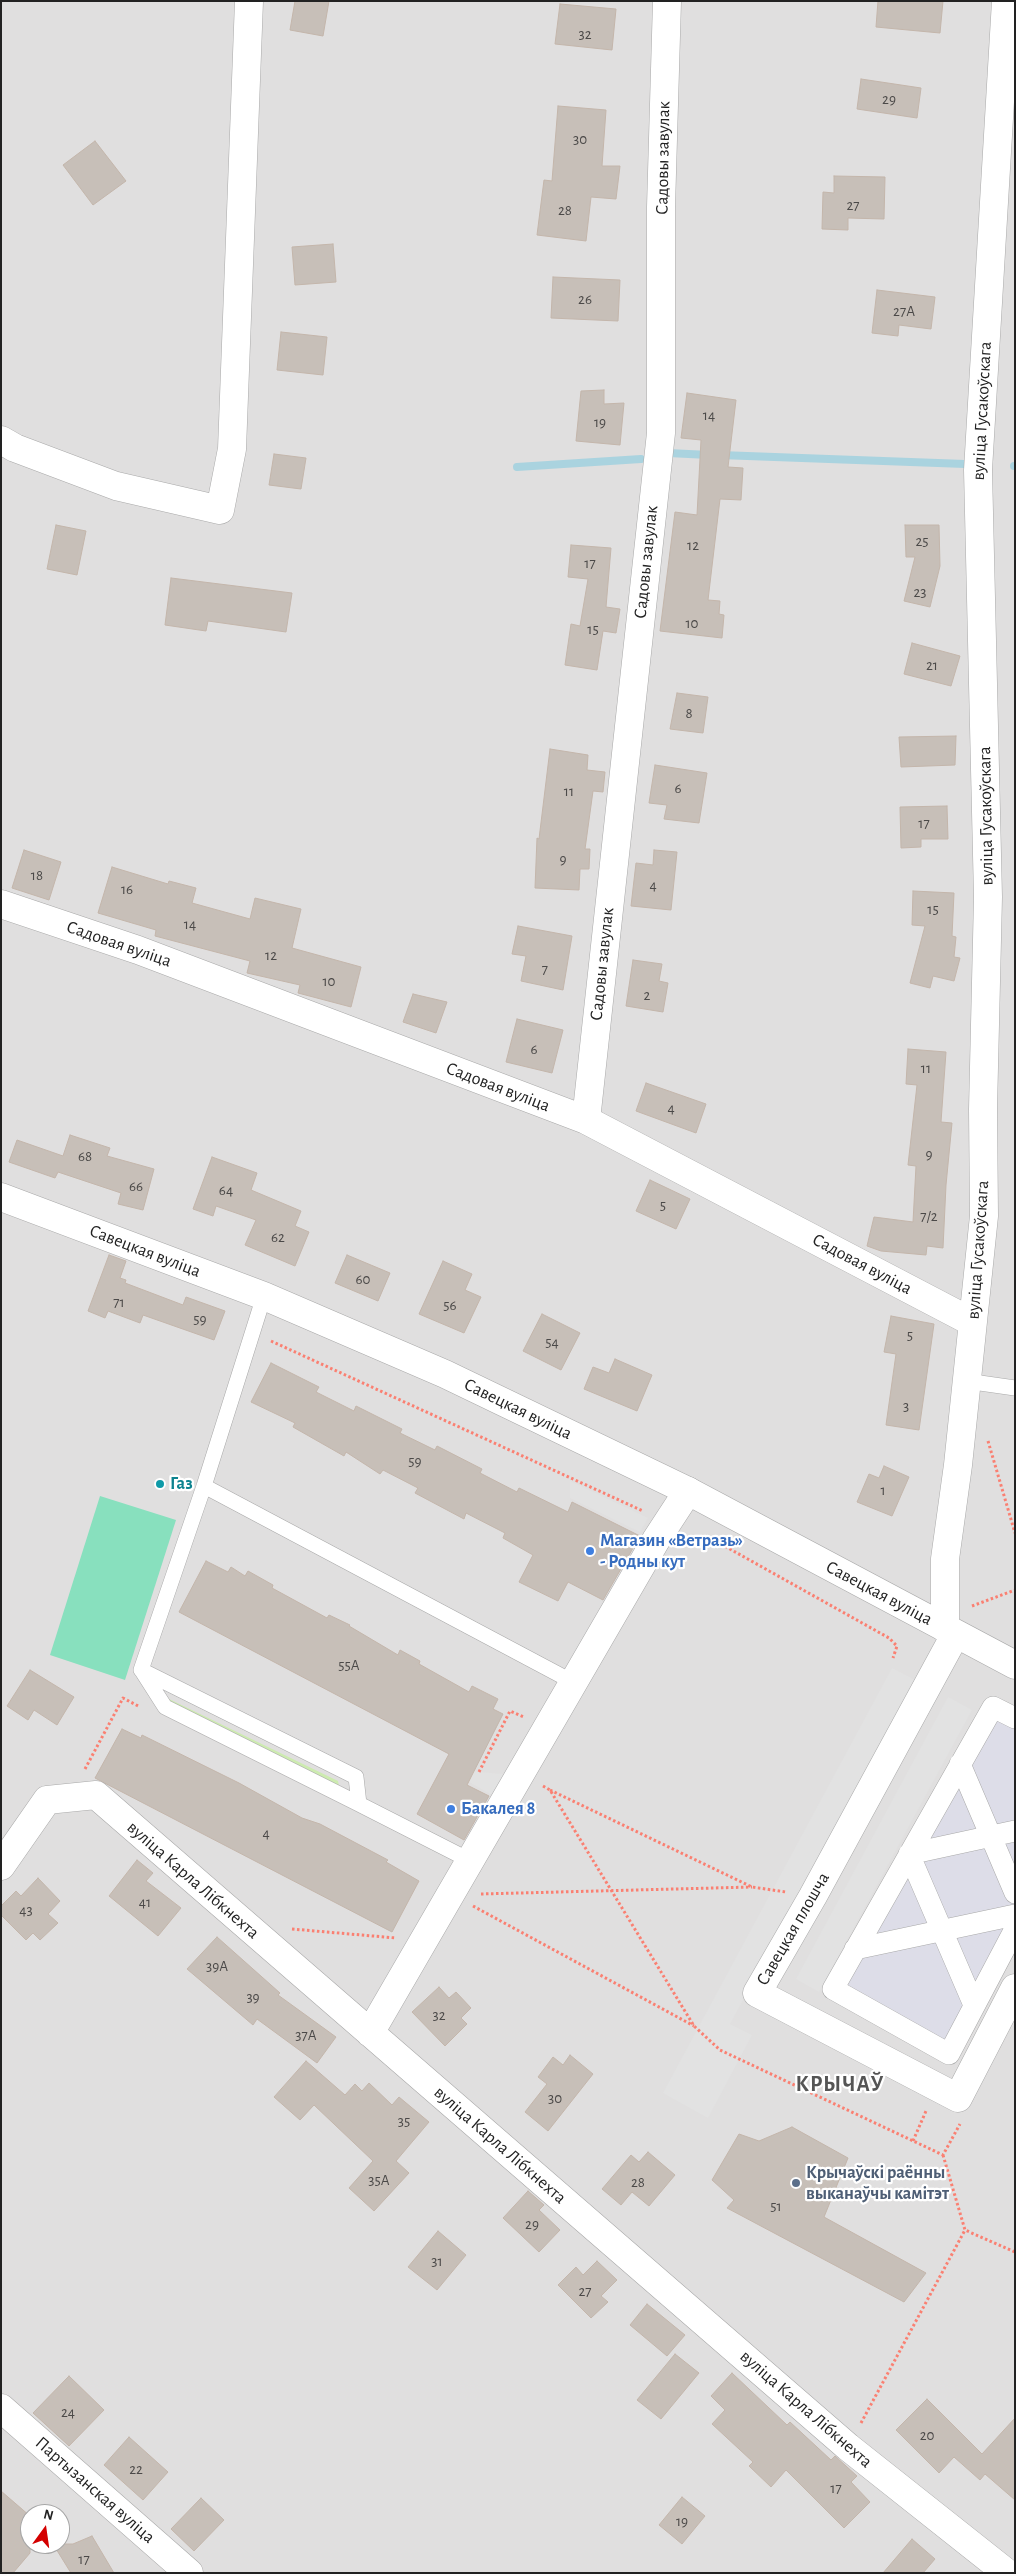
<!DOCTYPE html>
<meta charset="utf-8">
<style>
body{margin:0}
#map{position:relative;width:1016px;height:2574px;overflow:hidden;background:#f2efe9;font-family:"Alegreya Sans",sans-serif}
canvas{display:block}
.frame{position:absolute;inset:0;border:2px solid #222;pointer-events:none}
.north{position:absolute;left:20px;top:2504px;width:50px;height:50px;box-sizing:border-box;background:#fff;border:1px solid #a7a7a7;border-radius:50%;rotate:14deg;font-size:14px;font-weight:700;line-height:20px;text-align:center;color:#222}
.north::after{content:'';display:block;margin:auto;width:18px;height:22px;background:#d40000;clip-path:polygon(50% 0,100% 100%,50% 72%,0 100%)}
</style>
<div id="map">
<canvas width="1016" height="2574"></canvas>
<div class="frame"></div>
<div class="north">N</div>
</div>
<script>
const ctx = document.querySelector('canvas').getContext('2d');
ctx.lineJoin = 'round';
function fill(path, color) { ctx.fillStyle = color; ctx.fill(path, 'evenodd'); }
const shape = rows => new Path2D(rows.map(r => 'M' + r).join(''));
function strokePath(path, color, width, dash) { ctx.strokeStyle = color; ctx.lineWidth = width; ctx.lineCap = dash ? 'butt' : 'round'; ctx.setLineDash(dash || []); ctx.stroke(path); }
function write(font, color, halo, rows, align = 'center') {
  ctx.font = font + ' "Alegreya Sans",sans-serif'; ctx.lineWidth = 4.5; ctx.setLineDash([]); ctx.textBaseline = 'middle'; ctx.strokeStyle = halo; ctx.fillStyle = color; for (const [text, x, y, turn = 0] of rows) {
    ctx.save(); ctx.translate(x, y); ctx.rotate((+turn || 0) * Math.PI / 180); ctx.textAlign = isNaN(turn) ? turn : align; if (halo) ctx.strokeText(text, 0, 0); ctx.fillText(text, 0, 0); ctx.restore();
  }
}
const residential = shape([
 [1,1,1015,1,1015,2573,1,2573],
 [30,2514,60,2514,60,2544,30,2544]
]);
const grass = shape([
 [169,1699,338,1781,339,1786,168,1705]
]);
const pitch = shape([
 [100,1496,176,1520,125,1680,50,1655]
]);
const parking = shape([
 [570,1481,648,1518,640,1532,570,1498],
 [892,1668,915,1680,730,2024,752,2035,708,2118,663,2093],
 [948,1697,972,1710,819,1992,796,1979],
 [462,1763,479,1772,513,1775,465,1842,492,1795,455,1774]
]);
const plaza = shape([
 [993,1707,1015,1718,1015,1935,952,2064,822,1991,847,1944]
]);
const stream = shape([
 [668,453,709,455],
 [720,455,965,464],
 [1014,466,1015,466],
 [517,467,641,459]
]);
const building = shape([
 [295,1,329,1,323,36,290,30,295,1],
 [878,1,943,1,940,33,876,27,878,1],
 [560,4,616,9,612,50,555,44,560,4],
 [861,79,921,88,917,118,857,109,861,79],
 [558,106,606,110,602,166,620,166,616,199,591,197,586,241,537,235,544,180,552,181,558,106],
 [95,141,126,181,93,205,63,165,95,141],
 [834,176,885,177,884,219,848,218,848,230,822,229,823,192,834,193,834,176],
 [333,244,336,282,295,285,292,247,333,244],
 [553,277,620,280,618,321,551,318,553,277],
 [877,290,935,297,931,329,899,325,898,336,872,333,877,290],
 [281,332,327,337,323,375,277,370,281,332],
 [604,390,604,404,624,403,620,445,576,441,581,391,604,390],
 [687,393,736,400,728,467,743,468,741,500,720,499,708,600,720,601,719,614,724,615,722,638,660,631,675,512,697,515,701,440,681,438,687,393],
 [274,454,306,458,301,489,269,485,274,454],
 [56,525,86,531,77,575,47,569,56,525],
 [905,525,939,525,940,566,930,607,904,601,915,557,906,557,905,525],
 [571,545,611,548,606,607,620,609,616,633,603,631,597,670,565,665,571,624,580,626,588,579,568,577,571,545],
 [171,578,292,593,286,632,208,621,206,631,165,625,171,578],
 [912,643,960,656,951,686,904,674,912,643],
 [677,693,708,697,703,733,670,729,677,693],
 [956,736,955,765,901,767,899,737,956,736],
 [550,749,588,755,587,770,605,772,603,792,593,791,585,849,590,849,589,869,580,869,579,890,535,888,537,838,539,839,550,749],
 [655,765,707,773,699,823,664,819,667,805,649,803,655,765],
 [947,806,948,839,921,839,921,847,901,848,900,807,947,806],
 [24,850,61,862,49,900,12,888,24,850],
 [654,850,677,852,671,910,631,906,636,863,653,865,654,850],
 [112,867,168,884,169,881,196,888,192,903,250,919,255,898,301,909,292,948,361,967,351,1007,298,993,300,985,247,973,250,961,155,936,156,930,98,913,112,867],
 [913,891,954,893,952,936,956,937,954,957,960,958,954,981,933,976,930,988,910,983,925,926,912,925,913,891],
 [518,926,572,936,563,990,521,981,526,956,512,954,518,926],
 [633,960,662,964,659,981,668,983,663,1012,626,1006,633,960],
 [413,994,447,1002,436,1033,403,1022,413,994],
 [517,1019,563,1030,552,1073,506,1062,517,1019],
 [908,1049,946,1052,941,1122,952,1123,946,1185,943,1248,927,1246,926,1255,881,1251,867,1246,874,1217,913,1222,916,1166,908,1165,917,1085,906,1084,908,1049],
 [646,1083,706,1104,696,1133,636,1111,646,1083],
 [70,1135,110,1148,107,1156,154,1169,143,1210,118,1204,121,1193,58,1172,55,1178,9,1162,17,1140,63,1156,70,1135],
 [212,1157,257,1173,251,1190,301,1211,295,1226,309,1232,295,1266,245,1245,256,1220,216,1206,213,1216,193,1209,212,1157],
 [650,1180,690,1199,676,1229,636,1211,650,1180],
 [109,1255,126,1261,120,1278,126,1280,125,1283,183,1305,186,1297,225,1311,214,1340,143,1315,140,1323,108,1311,105,1318,88,1311,109,1255],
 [347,1255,390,1273,378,1301,335,1283,347,1255],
 [443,1261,472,1274,465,1290,481,1297,464,1333,419,1314,443,1261],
 [542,1314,580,1333,561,1370,523,1351,542,1314],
 [891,1316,934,1324,919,1430,886,1425,896,1354,884,1352,891,1316],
 [615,1359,652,1375,637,1411,584,1389,593,1367,609,1373,615,1359],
 [271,1363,319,1387,316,1392,354,1411,356,1406,402,1429,400,1433,435,1450,437,1446,482,1469,480,1473,517,1492,519,1488,568,1512,572,1502,640,1536,603,1600,568,1582,558,1601,519,1582,533,1555,503,1538,505,1533,466,1513,464,1519,415,1493,418,1488,383,1470,380,1474,346,1452,344,1456,293,1427,295,1423,251,1402,271,1363],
 [884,1466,909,1477,892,1516,857,1502,869,1474,879,1478,884,1466],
 [206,1561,228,1572,231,1567,245,1576,248,1571,273,1585,272,1588,327,1618,329,1615,350,1625,349,1626,398,1655,400,1650,420,1661,419,1664,469,1692,472,1686,498,1699,493,1709,503,1714,467,1785,489,1796,464,1840,417,1814,449,1754,179,1612,206,1561],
 [30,1670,74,1697,57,1725,34,1710,28,1720,7,1706,30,1670],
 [122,1729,141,1738,142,1735,239,1783,302,1818,320,1824,388,1860,386,1862,419,1881,392,1932,95,1778,122,1729],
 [137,1860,153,1873,146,1881,181,1908,158,1936,109,1896,137,1860],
 [38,1878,60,1901,48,1914,58,1923,40,1940,33,1933,26,1940,1,1915,1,1906,16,1891,21,1896,38,1878],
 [217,1937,280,1993,278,1995,336,2037,317,2063,257,2019,253,2025,187,1969,217,1937],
 [439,1987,449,1998,456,1992,471,2008,461,2018,467,2024,445,2046,412,2012,439,1987],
 [570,2055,593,2074,548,2131,525,2112,547,2084,538,2077,553,2057,563,2065,570,2055],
 [306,2061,345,2095,355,2084,362,2091,369,2083,392,2105,399,2097,429,2122,396,2161,409,2173,374,2211,349,2188,373,2161,314,2105,300,2120,274,2097,306,2061],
 [792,2127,848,2158,824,2217,926,2273,904,2302,727,2208,734,2200,712,2180,739,2134,759,2141,792,2127],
 [648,2152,675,2175,649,2206,632,2192,621,2205,602,2189,631,2155,639,2162,648,2152],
 [528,2191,544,2205,539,2210,560,2230,539,2252,503,2218,528,2191],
 [438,2231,466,2255,437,2290,408,2267,438,2231],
 [597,2261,617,2280,601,2296,608,2302,591,2318,558,2285,576,2267,583,2275,597,2261],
 [647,2304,685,2335,667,2356,630,2325,647,2304],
 [675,2354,699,2373,661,2419,637,2400,675,2354],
 [732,2373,787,2425,790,2422,831,2460,835,2456,857,2476,851,2482,870,2502,844,2528,786,2470,771,2487,749,2466,753,2462,712,2424,725,2410,711,2396,732,2373],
 [69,2376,104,2410,69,2446,33,2413,69,2376],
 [927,2399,982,2454,1015,2418,1015,2500,985,2474,980,2480,954,2457,939,2473,896,2430,927,2399],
 [129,2437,168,2472,143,2500,104,2465,129,2437],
 [1,2491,30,2516,30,2553,13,2573,1,2573,1,2491],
 [682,2497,705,2516,682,2544,659,2525,682,2497],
 [201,2498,224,2520,194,2551,171,2529,201,2498],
 [92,2536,114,2573,71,2573,53,2544,73,2544,92,2536],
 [912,2539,935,2559,923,2573,883,2573,912,2539]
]);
const path = shape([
 [271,1341,643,1511],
 [988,1441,1015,1533],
 [687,1540,712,1539,889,1638,897,1646,893,1658],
 [972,1606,1015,1590],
 [85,1769,123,1698,140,1707],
 [479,1772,510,1711,524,1717],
 [543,1786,550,1790,694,2026,720,2050,943,2155,960,2124],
 [550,1790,752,1887,786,1892],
 [481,1894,752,1887],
 [473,1906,694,2026],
 [292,1929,396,1938],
 [913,2141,926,2111],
 [943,2155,965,2230,1015,2252],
 [861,2423,965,2230]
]);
const service = shape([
 [264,1296,204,1486,141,1670,356,1777,359,1804,469,1860],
 [966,1381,1015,1388],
 [204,1486,573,1682],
 [142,1671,165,1707,359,1804]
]);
const pedestrian = shape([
 [1015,1718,993,1707,833,1989,949,2054,1015,1929],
 [960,1764,1015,1893],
 [855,1949,1015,1915],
 [974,2005,909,1854,1015,1831]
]);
const minor = shape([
 [1,440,15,448,116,486,220,510,232,449,249,1],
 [1,904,138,950,586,1120,972,1322],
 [586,1120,661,433,661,207,667,1],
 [945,1628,945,1559,958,1465,984,1216,983,1109,988,897,978,470,1006,1],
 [955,1635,813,1896,757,1993,958,2098,1015,1988],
 [1,1866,47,1800,96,1795,848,2447,1007,2573],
 [370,2033,656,1540,688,1491],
 [1,2408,189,2573]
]);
const tertiary = shape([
 [1,1197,264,1296,445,1374,688,1491,1015,1665]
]);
const markers = [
 [160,1484,5,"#0f9aa8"],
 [590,1551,5,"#3f7fe0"],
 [451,1809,5,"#3f7fe0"],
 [796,2183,5,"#5c6f8a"]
];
const numberNames = [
 ["32",585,34],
 ["29",889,99],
 ["30",580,139],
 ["27",853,205],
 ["28",565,210],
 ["26",585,299],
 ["27А",904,311],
 ["14",709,415],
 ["19",600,422],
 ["25",922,541],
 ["12",693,545],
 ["17",590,563],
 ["23",920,592],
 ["10",692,623],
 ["15",593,629],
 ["21",932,665],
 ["8",689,713],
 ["6",678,788],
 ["11",569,791],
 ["17",924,823],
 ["9",563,859],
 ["18",37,875],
 ["4",653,885],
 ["16",127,889],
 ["15",933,909],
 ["14",190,924],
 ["12",271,955],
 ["7",545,969],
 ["10",329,981],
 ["2",647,995],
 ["6",534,1049],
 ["11",926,1068],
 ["4",671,1108],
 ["9",929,1154],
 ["68",85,1156],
 ["66",136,1186],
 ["64",226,1190],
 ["5",663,1205],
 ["7/2",929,1216],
 ["62",278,1237],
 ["60",363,1279],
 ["71",119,1302],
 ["56",450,1305],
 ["59",200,1319],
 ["5",910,1335],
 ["54",552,1342],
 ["3",906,1406],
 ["59",415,1461],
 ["1",883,1490],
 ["55А",349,1665],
 ["4",266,1833],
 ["41",145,1902],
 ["43",26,1910],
 ["39А",217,1966],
 ["39",253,1997],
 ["32",439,2015],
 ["37А",306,2035],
 ["30",555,2098],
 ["35",404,2121],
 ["35А",379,2180],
 ["28",638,2182],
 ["51",776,2206],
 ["29",532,2224],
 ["31",437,2261],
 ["27",585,2291],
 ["24",68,2412],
 ["20",927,2435],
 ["22",136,2469],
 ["17",836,2488],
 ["19",682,2521],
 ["17",84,2559]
];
const streetNames = [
 ["Садовы завулак",663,158,-89],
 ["вуліца Гусакоўскага",982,411,-87],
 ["Садовы завулак",646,562,-84],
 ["вуліца Гусакоўскага",986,816,-91],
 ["Садовая вуліца",119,944,19],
 ["Садовы завулак",602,964,-84],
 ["Садовая вуліца",498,1087,21],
 ["вуліца Гусакоўскага",978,1250,-86],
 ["Савецкая вуліца",145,1251,21],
 ["Садовая вуліца",862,1264,28],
 ["Савецкая вуліца",518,1409,26],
 ["Савецкая вуліца",879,1593,28],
 ["вуліца Карла Лібкнехта",193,1880,41],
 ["Савецкая плошча",793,1929,-60],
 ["вуліца Карла Лібкнехта",500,2145,41],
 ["вуліца Карла Лібкнехта",806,2409,41],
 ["Партызанская вуліца",95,2490,41]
];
const cultureNames = [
 ["Газ",170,1484]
];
const shopNames = [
 ["Магазин «Ветразь»",600,1541],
 ["- Родны кут",600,1562],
 ["Бакалея 8",461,1809]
];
const serviceNames = [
 ["Крычаўскі раённы",806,2173],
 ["выканаўчы камітэт",806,2194]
];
const districtNames = [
 ["КРЫЧАЎ",840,2084]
];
fill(residential, '#e0dfdf');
fill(grass, '#cdebb0');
fill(pitch, '#88e0be');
fill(parking, '#e2e2e2');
fill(plaza, '#dddde8');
strokePath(stream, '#aad3df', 8);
fill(building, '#c7bfb8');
strokePath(building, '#c4b6ab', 1);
strokePath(service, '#a9a9a9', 16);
strokePath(pedestrian, '#a9a9a9', 22);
strokePath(minor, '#a9a9a9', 29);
strokePath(tertiary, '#a9a9a9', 29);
strokePath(path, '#fa8072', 3, [2.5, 2.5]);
strokePath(service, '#fff', 15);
strokePath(pedestrian, '#fff', 21);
strokePath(minor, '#fff', 28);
strokePath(tertiary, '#fff', 28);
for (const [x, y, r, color] of markers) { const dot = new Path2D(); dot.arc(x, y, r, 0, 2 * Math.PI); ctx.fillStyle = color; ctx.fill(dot); strokePath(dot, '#fff', 2); }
write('15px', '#4b4948', null, numberNames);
write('18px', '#222', '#fff', streetNames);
write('bold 18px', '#0d838f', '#fff', cultureNames, 'left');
write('bold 18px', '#366cbe', '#fff', shopNames, 'left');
write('bold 18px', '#4e5e75', '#fff', serviceNames, 'left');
ctx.letterSpacing = '1px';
write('bold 22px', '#555', '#fff', districtNames);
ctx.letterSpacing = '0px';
</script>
